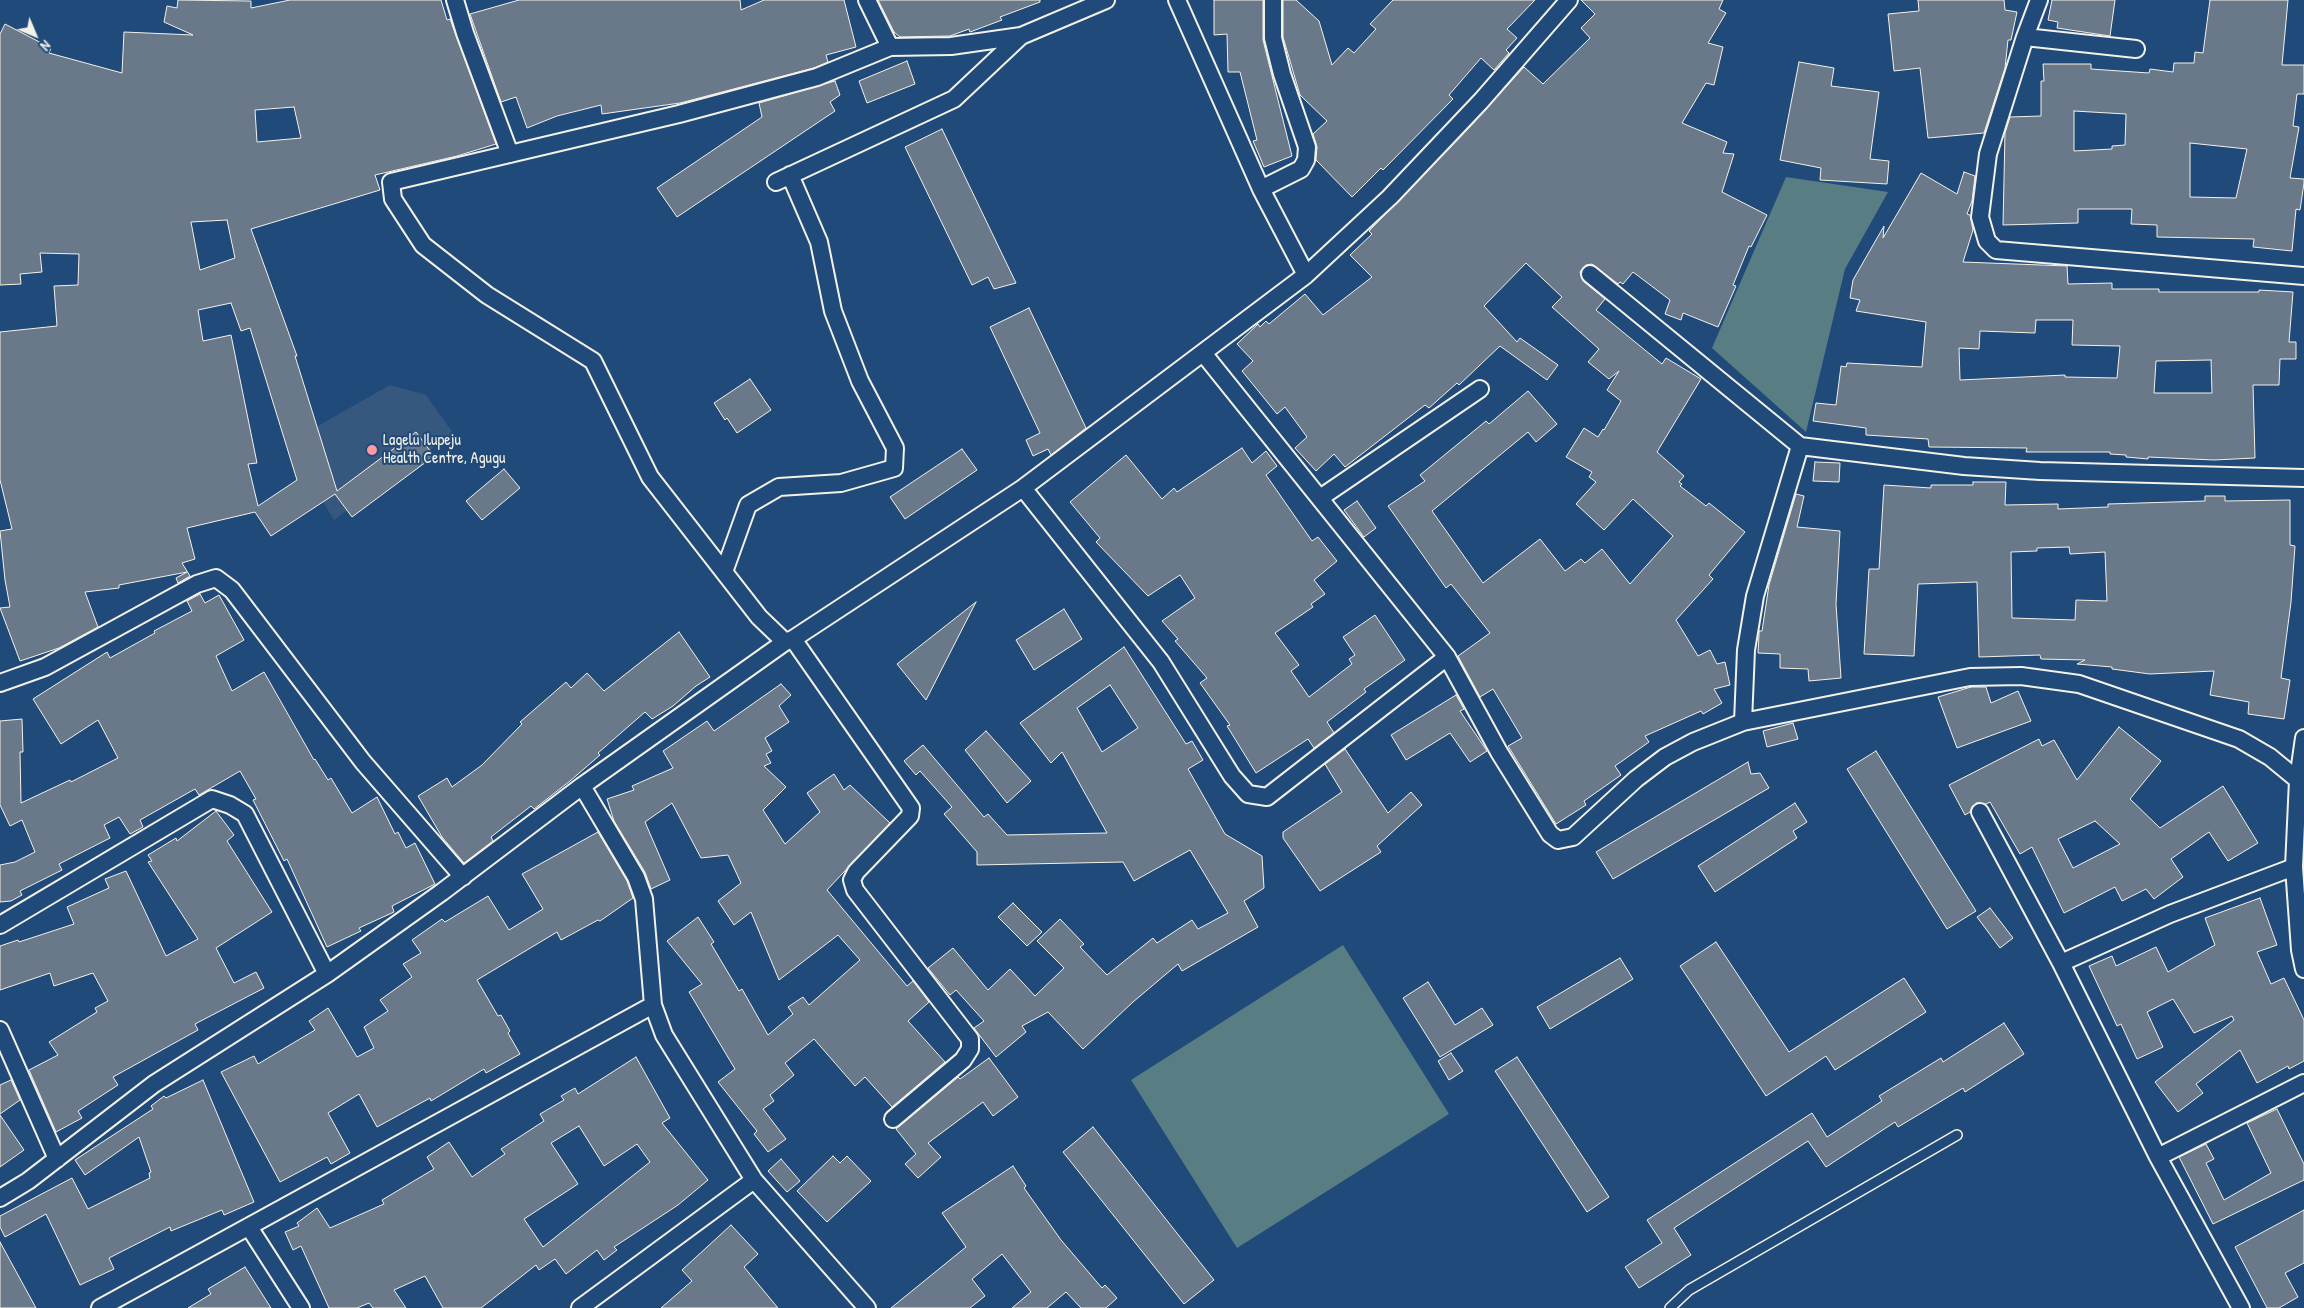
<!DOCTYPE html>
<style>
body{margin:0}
#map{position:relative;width:2304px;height:1308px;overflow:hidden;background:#1f4a7a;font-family:"Patrick Hand",sans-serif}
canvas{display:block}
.north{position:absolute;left:10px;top:10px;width:50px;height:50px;-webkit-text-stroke:4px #1f4a7a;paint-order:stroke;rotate:135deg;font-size:14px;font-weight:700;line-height:20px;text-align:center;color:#f4f1e8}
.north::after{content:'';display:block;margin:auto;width:18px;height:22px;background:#f4f1e8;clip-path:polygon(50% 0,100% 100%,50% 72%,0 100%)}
</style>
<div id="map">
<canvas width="2304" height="1308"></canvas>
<div class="north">N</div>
</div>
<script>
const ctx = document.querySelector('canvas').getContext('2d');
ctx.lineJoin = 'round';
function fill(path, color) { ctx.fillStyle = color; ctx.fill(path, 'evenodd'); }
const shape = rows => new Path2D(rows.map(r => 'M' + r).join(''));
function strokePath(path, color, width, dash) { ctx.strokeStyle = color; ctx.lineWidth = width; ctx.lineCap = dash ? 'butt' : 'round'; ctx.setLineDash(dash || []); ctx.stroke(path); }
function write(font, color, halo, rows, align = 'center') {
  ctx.font = font + ' "Patrick Hand",sans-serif'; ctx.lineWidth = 4; ctx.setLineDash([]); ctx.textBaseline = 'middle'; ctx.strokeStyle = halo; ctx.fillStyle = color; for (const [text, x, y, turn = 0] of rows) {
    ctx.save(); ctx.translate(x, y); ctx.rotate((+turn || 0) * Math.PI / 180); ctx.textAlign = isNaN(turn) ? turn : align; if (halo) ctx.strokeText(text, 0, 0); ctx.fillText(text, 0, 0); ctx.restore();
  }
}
const built = shape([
 [390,385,426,395,453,433,334,520,306,474,309,431]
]);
const green = shape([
 [1786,177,1888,192,1845,269,1806,432,1712,348],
 [1343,945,1449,1114,1237,1248,1131,1080]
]);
const building = shape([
 [178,0,251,1,251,8,290,0,441,0,447,20,450,19,496,144,457,156,375,175,380,190,251,229,297,356,295,356,337,491,416,432,434,456,352,517,335,494,271,536,255,512,187,528,195,559,182,563,190,576,178,583,176,578,187,572,119,585,119,588,85,592,98,627,59,648,20,661,0,608,10,607,5,580,0,531,12,529,0,480,0,332,57,326,54,286,78,285,79,254,40,253,42,272,20,274,21,284,0,285,0,34,5,24,51,48,49,53,122,73,124,32,193,35,164,22,167,6,177,8,178,0],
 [294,107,301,138,257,142,255,110,294,107],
 [227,220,235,258,200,270,191,222,227,220],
 [231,303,241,331,250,328,297,480,258,506,248,464,257,463,231,335,203,341,198,310,231,303],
 [519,0,740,0,741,10,764,0,844,0,856,47,826,55,828,62,814,68,680,103,602,114,601,105,557,116,527,128,516,97,501,102,470,14,519,0],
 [878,0,1040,0,1040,2,1000,17,1002,20,970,32,969,29,950,36,900,37,894,32,878,0],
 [1214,0,1263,0,1263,40,1292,156,1264,167,1253,141,1257,140,1240,72,1228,72,1227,34,1214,35,1214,0],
 [1283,0,1296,0,1319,21,1332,65,1348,48,1354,53,1376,29,1370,24,1393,0,1535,0,1507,29,1517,38,1506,50,1509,53,1494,70,1481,58,1449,95,1453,99,1383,170,1381,168,1352,197,1316,160,1317,147,1313,134,1327,121,1300,95,1283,37,1283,0],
 [1581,0,1723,0,1719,9,1726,13,1708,43,1723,47,1714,85,1706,83,1682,123,1727,142,1723,153,1734,154,1722,192,1767,215,1751,247,1749,246,1733,285,1736,286,1718,327,1683,313,1681,320,1665,314,1670,300,1633,272,1623,284,1620,282,1618,284,1592,264,1586,265,1580,272,1583,281,1605,299,1596,310,1662,364,1666,358,1701,379,1657,452,1684,476,1679,482,1682,484,1680,486,1706,506,1709,503,1745,532,1709,575,1713,579,1676,620,1698,656,1710,650,1717,664,1725,662,1730,685,1714,689,1722,703,1703,714,1701,711,1645,736,1649,742,1615,766,1621,775,1584,801,1586,805,1556,824,1508,746,1522,738,1493,689,1480,697,1458,656,1490,633,1451,584,1446,588,1388,506,1425,481,1420,475,1486,421,1489,424,1528,391,1557,424,1536,442,1528,432,1432,511,1483,583,1540,539,1565,571,1581,559,1585,563,1602,549,1630,584,1673,536,1633,499,1604,530,1576,504,1596,482,1589,477,1592,472,1566,457,1584,428,1598,437,1603,429,1604,430,1621,401,1607,390,1619,371,1609,379,1588,362,1599,349,1552,307,1562,297,1526,263,1484,306,1517,342,1520,338,1558,365,1547,380,1500,346,1459,385,1457,383,1429,408,1425,405,1345,467,1334,454,1316,471,1295,448,1307,437,1285,407,1277,414,1242,371,1253,361,1237,344,1258,324,1260,327,1266,321,1269,324,1305,294,1323,315,1372,277,1350,255,1372,234,1369,231,1467,130,1524,67,1543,84,1590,38,1581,28,1595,14,1581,0],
 [1918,0,2004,0,2005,10,2017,12,2011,40,2008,40,2005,68,1984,133,1928,138,1920,68,1894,71,1888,14,1919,11,1918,0],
 [2052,0,2115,0,2110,36,2057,28,2058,22,2048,20,2052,0],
 [2210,0,2288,0,2282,65,2304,65,2304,94,2297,94,2293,126,2299,127,2290,178,2304,179,2304,183,2300,210,2296,209,2292,251,2253,247,2254,239,2157,237,2157,225,2131,224,2132,209,2078,209,2078,223,2003,225,2005,133,2010,117,2041,116,2041,81,2044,81,2043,64,2091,64,2091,69,2149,73,2150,69,2173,72,2174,63,2194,63,2195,52,2203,53,2210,0],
 [2074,111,2126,114,2125,145,2112,146,2112,149,2074,151,2074,111],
 [2190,143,2247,149,2236,198,2190,197,2190,143],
 [907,61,915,84,867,103,859,81,907,61],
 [1799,62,1834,68,1831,86,1879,92,1870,159,1889,161,1887,184,1820,180,1821,168,1780,160,1799,62],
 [835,81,840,95,830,102,835,111,677,217,657,188,762,117,759,103,835,81],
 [942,129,1016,283,994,289,988,277,972,285,905,147,942,129],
 [1964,172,1975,176,1972,201,1967,214,1970,215,1973,230,1963,262,2067,266,2068,284,2112,283,2112,289,2159,289,2159,292,2259,292,2259,290,2293,292,2289,342,2296,342,2296,359,2280,359,2279,385,2253,385,2255,458,2214,460,2148,457,2148,459,2126,457,2126,455,2110,454,2110,452,2026,452,2027,448,1929,447,1928,439,1866,435,1866,428,1813,421,1816,403,1836,405,1841,366,1846,367,1847,363,1922,367,1926,322,1856,311,1860,300,1850,298,1853,280,1884,226,1883,238,1921,173,1957,194,1964,172],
 [2036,320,2073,320,2072,345,2120,346,2117,378,2065,377,2065,375,1960,380,1959,348,1979,349,1980,331,2035,333,2036,320],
 [2211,360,2212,393,2154,393,2156,361,2211,360],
 [1029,308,1086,428,1051,455,1048,449,1033,456,1026,440,1040,433,990,327,1029,308],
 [750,379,771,410,737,433,727,418,725,420,714,403,750,379],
 [1242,448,1252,463,1266,451,1277,466,1266,475,1312,541,1318,537,1337,561,1314,580,1325,594,1311,604,1313,607,1275,633,1299,665,1291,671,1309,697,1352,664,1349,659,1355,655,1343,637,1375,615,1405,660,1364,689,1366,692,1327,722,1334,733,1314,748,1308,739,1256,773,1227,726,1230,725,1200,683,1207,678,1175,641,1178,639,1162,621,1195,598,1180,575,1148,596,1096,542,1100,538,1070,502,1126,455,1162,499,1174,488,1177,492,1242,448],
 [962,449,977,470,905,519,890,497,962,449],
 [1815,462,1840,463,1839,482,1813,481,1815,462],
 [504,469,520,488,482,520,466,501,504,469],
 [1973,482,2006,482,2005,505,2058,504,2058,509,2108,507,2108,504,2205,501,2205,496,2225,496,2225,501,2290,500,2290,545,2295,546,2291,602,2281,678,2290,680,2284,719,2248,714,2249,702,2210,695,2214,671,2150,674,2112,669,2112,667,2077,664,2085,660,2041,659,2040,655,1979,657,1977,582,1918,584,1914,656,1864,654,1869,569,1879,569,1884,485,1931,488,1931,485,1973,485,1973,482],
 [2069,547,2070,554,2105,552,2107,601,2076,600,2075,620,2012,618,2011,552,2037,551,2037,548,2069,547],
 [1796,494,1804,496,1797,527,1840,531,1836,604,1841,678,1809,681,1808,669,1780,668,1780,654,1758,653,1759,635,1759,631,1762,631,1769,585,1796,494],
 [1357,501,1376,528,1364,537,1344,510,1357,501],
 [200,594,205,603,219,595,244,640,216,656,232,691,264,672,314,760,315,759,328,780,331,778,352,813,377,797,395,834,398,832,406,848,415,843,435,884,392,906,394,912,359,928,361,931,327,947,287,859,284,861,253,800,256,799,240,771,199,795,195,789,140,820,143,827,130,834,119,817,104,825,110,838,59,864,62,870,20,891,22,895,11,901,0,902,0,865,15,862,35,852,22,820,10,826,0,805,0,721,22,719,23,752,20,752,21,803,70,780,71,782,118,758,98,720,61,744,33,699,107,652,110,658,155,633,154,631,192,611,187,601,200,594],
 [976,602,926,700,897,664,976,602],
 [1064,609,1082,639,1034,670,1016,640,1064,609],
 [679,632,710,677,696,686,673,706,652,719,645,712,598,753,600,755,570,781,534,809,531,806,491,837,493,841,464,863,442,837,418,796,447,778,452,787,482,765,522,724,520,722,566,682,571,688,587,673,604,691,679,632],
 [1124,647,1186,744,1192,741,1203,760,1188,769,1225,834,1262,856,1264,888,1244,901,1258,927,1182,971,1178,964,1133,1002,1083,1049,1048,1012,1022,1026,1026,1032,996,1057,974,1028,984,1021,956,990,950,995,928,968,953,948,988,990,1010,969,1035,996,1064,968,1037,941,1060,919,1084,944,1080,947,1107,975,1153,938,1157,943,1192,920,1198,929,1228,913,1190,850,1134,881,1123,862,977,865,977,852,944,814,952,807,920,771,916,775,904,761,923,745,984,817,988,814,1007,835,1107,833,1062,752,1051,763,1020,723,1124,647],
 [1110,685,1138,728,1102,752,1077,708,1110,685],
 [781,684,791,695,779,706,789,722,765,738,772,751,766,754,771,763,764,766,786,787,763,810,785,844,820,812,807,793,834,774,844,790,850,785,890,823,827,890,907,986,913,981,929,1002,908,1021,945,1062,892,1107,865,1077,855,1086,814,1039,785,1063,794,1075,770,1095,774,1101,763,1109,786,1139,768,1152,754,1134,757,1131,718,1082,735,1069,689,992,702,984,667,941,698,917,714,942,711,944,739,991,742,989,768,1035,793,1014,788,1007,803,997,809,1005,860,960,838,935,779,980,751,912,734,925,718,901,741,883,728,855,701,858,672,803,645,822,670,880,651,889,645,872,614,821,607,799,634,790,632,786,673,768,663,751,707,721,714,731,781,684],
 [1971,687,1986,687,1991,703,2018,691,2031,721,1957,748,1938,697,1971,687],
 [1456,695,1464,709,1460,711,1487,751,1470,762,1450,733,1406,760,1391,735,1456,695],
 [1793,723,1798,739,1767,747,1763,731,1793,723],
 [2119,727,2161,761,2130,799,2160,828,2223,786,2258,843,2228,861,2209,832,2171,859,2183,877,2154,899,2146,889,2122,901,2115,887,2064,913,2032,847,2020,854,1990,802,1986,804,1976,803,1970,812,1965,815,1949,785,2039,739,2042,746,2054,740,2077,780,2119,727],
 [2095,821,2120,844,2073,868,2058,839,2095,821],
 [986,731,1031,781,1007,803,965,750,986,731],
 [1345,749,1388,813,1411,792,1422,805,1377,846,1381,852,1320,891,1283,838,1283,832,1342,792,1325,764,1345,749],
 [1876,751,1976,911,1947,929,1847,769,1876,751],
 [1748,762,1751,774,1760,773,1769,788,1613,879,1596,852,1748,762],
 [1795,803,1807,822,1793,831,1797,838,1715,892,1698,866,1795,803],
 [216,811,234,835,227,841,272,912,216,948,234,983,256,972,264,988,195,1024,198,1030,113,1077,118,1085,78,1111,82,1118,56,1132,29,1070,58,1055,49,1042,97,1012,95,1008,108,1001,93,973,54,986,50,973,0,990,0,946,18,940,19,942,74,924,67,907,109,888,105,879,126,871,166,956,198,939,148,862,152,861,148,855,176,838,177,841,216,811],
 [598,832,627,881,633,898,600,921,598,920,561,940,557,932,477,980,498,1016,501,1015,510,1031,508,1033,520,1054,486,1073,484,1069,431,1101,430,1098,377,1127,359,1094,328,1113,350,1153,331,1164,327,1157,280,1182,221,1072,254,1056,258,1064,315,1030,309,1021,328,1008,357,1057,374,1048,364,1027,388,1011,380,1000,412,977,403,964,421,953,412,940,442,919,445,922,488,896,509,930,543,909,522,874,598,832],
 [2260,898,2277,945,2257,952,2271,984,2284,978,2304,1020,2304,1061,2289,1069,2288,1066,2257,1083,2240,1050,2196,1084,2203,1093,2178,1112,2155,1082,2234,1020,2232,1016,2194,1033,2173,999,2147,1012,2163,1047,2137,1059,2121,1024,2117,1026,2089,966,2112,956,2116,966,2156,947,2168,972,2215,945,2205,918,2260,898],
 [1013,903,1042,932,1027,946,998,917,1013,903],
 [1990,908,2013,938,2000,948,1977,917,1990,908],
 [1716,942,1789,1052,1904,978,1926,1012,1835,1070,1826,1056,1766,1096,1680,966,1716,942],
 [1620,958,1633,979,1550,1029,1537,1007,1620,958],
 [1428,982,1455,1025,1482,1008,1493,1025,1440,1057,1403,998,1428,982],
 [2004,1023,2024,1054,1965,1092,1963,1088,1898,1127,1895,1122,1826,1167,1808,1141,1674,1228,1691,1255,1639,1288,1625,1267,1662,1243,1647,1220,1812,1113,1827,1137,1882,1101,1879,1096,1941,1058,1943,1062,2004,1023],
 [1451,1053,1463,1071,1449,1080,1438,1061,1451,1053],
 [636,1057,670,1118,662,1123,708,1180,678,1205,614,1247,617,1250,604,1260,597,1250,566,1274,555,1259,539,1270,536,1265,481,1308,443,1308,425,1276,394,1290,406,1308,373,1308,369,1303,357,1308,329,1308,301,1246,293,1250,285,1232,299,1226,297,1223,317,1208,330,1228,384,1204,382,1200,434,1169,427,1157,449,1142,472,1177,505,1154,501,1149,544,1121,540,1114,564,1100,561,1096,575,1088,578,1094,636,1057],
 [579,1126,604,1166,637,1144,650,1162,543,1247,524,1219,578,1184,551,1143,579,1126],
 [1517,1057,1609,1197,1587,1212,1495,1071,1517,1057],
 [989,1058,1018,1097,993,1116,983,1102,928,1143,941,1157,918,1178,905,1164,916,1154,896,1129,958,1077,960,1079,989,1058],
 [11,1080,20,1100,0,1114,0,1085,11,1080],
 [203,1080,254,1202,224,1215,222,1210,171,1231,170,1227,109,1258,114,1269,80,1285,46,1214,5,1237,0,1227,0,1216,72,1178,88,1209,150,1178,149,1173,151,1172,139,1137,85,1175,75,1160,153,1109,151,1106,164,1096,166,1098,203,1080],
 [2277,1109,2304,1164,2304,1180,2213,1224,2179,1157,2206,1144,2214,1159,2206,1163,2224,1200,2271,1173,2247,1123,2277,1109],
 [0,1115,24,1150,0,1167,0,1115],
 [1093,1127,1214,1280,1184,1304,1063,1152,1093,1127],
 [833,1156,840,1163,847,1156,871,1181,827,1222,797,1191,833,1156],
 [781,1159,800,1181,787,1192,768,1171,781,1159],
 [1013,1166,1026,1186,1024,1188,1061,1240,1102,1288,1105,1285,1117,1298,1106,1308,1081,1308,1066,1292,1047,1308,1012,1308,1031,1292,1002,1254,972,1279,985,1296,970,1308,891,1308,966,1247,942,1213,1013,1166],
 [2304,1210,2304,1263,2285,1273,2298,1297,2279,1308,2267,1308,2235,1247,2304,1210],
 [731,1225,758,1254,744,1267,778,1308,661,1308,692,1281,682,1270,731,1225],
 [0,1242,36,1308,0,1308,0,1242],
 [245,1267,271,1308,188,1308,211,1294,208,1289,245,1267]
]);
const service = shape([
 [1670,1308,1689,1290,1957,1135]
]);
const minor = shape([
 [455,0,465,33,510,154],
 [867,0,890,47],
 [1177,0,1261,189,1306,275],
 [2039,0,2025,37,1988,154,1980,217,1987,241,1996,250,2304,276],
 [2025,37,2136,49],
 [776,182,954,99,1021,36],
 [1261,189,1301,169,1306,160,1307,147,1282,74,1273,38,1273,0],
 [1590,274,1800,446,1964,466,2040,471,2304,478],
 [1203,353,1447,657,1499,752,1550,834,1558,840,1573,837,1636,779,1665,757,1693,742,1743,722,1970,677,2021,676,2079,684,2239,739,2270,757,2298,780,2304,780],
 [1023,488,1161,662,1232,776,1248,794,1267,797,1447,657],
 [1320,498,1480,389],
 [724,572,748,505,779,487,841,483,894,468,895,448,860,381,833,311,819,242,790,175],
 [793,639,911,808,910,816,856,872,852,880,855,890,970,1039,970,1049,963,1060,893,1119],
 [785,642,759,617,650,477,593,361,487,295,423,245,393,199,391,182,679,114,817,77,890,47,951,46,1021,36,1106,0],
 [0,683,45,667,197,584,216,578,232,590,363,762,463,877],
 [1743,722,1746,650,1755,596,1800,446],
 [2304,738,2298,780,2294,867,2300,950,2304,969],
 [582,786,636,877,644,899,653,1005,664,1035,754,1180,867,1308],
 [1980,812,2061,963,2158,1157,2241,1308],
 [0,925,212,799,230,805,245,814,327,974],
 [2061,963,2170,914,2294,867],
 [0,1030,57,1159],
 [2158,1157,2304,1083],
 [0,1198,28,1181,154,1084,327,974,442,892,582,786,785,642,793,639,1023,488,1306,275,1390,197,1481,101,1569,0],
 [249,1227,301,1308],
 [100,1308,653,1005],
 [580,1308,754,1180]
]);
const markers = [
 [372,450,6,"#ff9aa2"]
];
const poiNames = [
 ["Lagelu Ilupeju",383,441],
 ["Health Centre, Agugu",383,459]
];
fill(built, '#36587e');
fill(green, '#587d83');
fill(building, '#6a7989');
strokePath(building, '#f4f1e8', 1);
strokePath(service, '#f4f1e8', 12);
strokePath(minor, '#f4f1e8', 20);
strokePath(service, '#1f4a7a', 9);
strokePath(minor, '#1f4a7a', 16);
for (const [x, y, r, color] of markers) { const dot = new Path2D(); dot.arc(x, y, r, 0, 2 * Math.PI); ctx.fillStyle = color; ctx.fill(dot); strokePath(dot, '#1f4a7a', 2); }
write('16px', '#f4f1e8', '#1f4a7a', poiNames, 'left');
</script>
